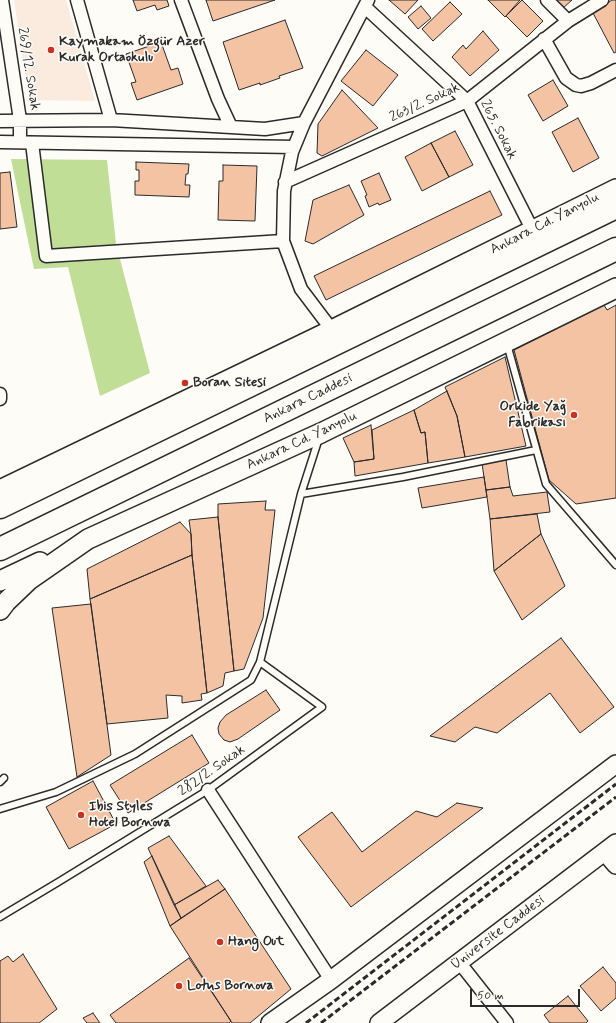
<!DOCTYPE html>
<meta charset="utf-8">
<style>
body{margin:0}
#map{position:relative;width:616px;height:1023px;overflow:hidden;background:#fdfcf7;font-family:Mynerve,sans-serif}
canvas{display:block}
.scale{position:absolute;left:470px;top:989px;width:110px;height:18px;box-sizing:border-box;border:2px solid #2b2b2b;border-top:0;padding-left:5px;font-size:12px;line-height:14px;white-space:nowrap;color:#2b2b2b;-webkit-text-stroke:3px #fdfcf7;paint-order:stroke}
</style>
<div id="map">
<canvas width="616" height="1023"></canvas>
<div class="scale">50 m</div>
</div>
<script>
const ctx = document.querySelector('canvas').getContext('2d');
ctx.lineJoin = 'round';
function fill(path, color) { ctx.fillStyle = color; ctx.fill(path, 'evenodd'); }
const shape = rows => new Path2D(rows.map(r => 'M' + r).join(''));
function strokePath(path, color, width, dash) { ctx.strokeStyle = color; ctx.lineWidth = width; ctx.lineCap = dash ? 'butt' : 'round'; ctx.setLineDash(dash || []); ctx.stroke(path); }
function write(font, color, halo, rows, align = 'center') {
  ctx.font = font + ' Mynerve,sans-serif'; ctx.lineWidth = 3; ctx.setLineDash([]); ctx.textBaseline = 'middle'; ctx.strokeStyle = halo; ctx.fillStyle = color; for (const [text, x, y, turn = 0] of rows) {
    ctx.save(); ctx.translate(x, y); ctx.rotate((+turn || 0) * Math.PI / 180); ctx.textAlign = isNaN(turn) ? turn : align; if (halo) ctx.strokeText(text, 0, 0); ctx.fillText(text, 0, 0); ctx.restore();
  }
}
const built = shape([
 [14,0,66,0,95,101,29,100]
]);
const green = shape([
 [11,159,107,160,116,244,150,373,100,396,68,267,34,269]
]);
const building = shape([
 [133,0,167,0,169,6,157,10,155,5,137,11,133,0],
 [206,0,275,0,213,21,206,0],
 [389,0,418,0,405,14,389,0],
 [488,0,520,0,505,17,488,0],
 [522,0,543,21,527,37,506,16,522,0],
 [554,0,572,0,562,9,554,0],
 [612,0,616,0,616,52,614,53,593,13,612,0],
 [450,2,462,14,433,41,422,29,450,2],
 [421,6,431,18,418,29,408,17,421,6],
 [285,20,303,68,279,76,280,78,260,85,260,83,239,90,223,42,285,20],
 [483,31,499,50,470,76,452,57,463,45,466,49,483,31],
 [161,42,171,70,178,68,183,84,137,100,131,83,136,82,126,54,161,42],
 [366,50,398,75,373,106,341,81,366,50],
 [553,80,568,106,543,121,528,95,553,80],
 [342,90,378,128,322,156,317,153,318,124,342,90],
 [578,118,599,158,573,172,552,132,578,118],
 [455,131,473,165,449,177,431,143,455,131],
 [431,143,449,177,422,191,405,157,431,143],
 [136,162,189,164,188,174,186,174,185,185,190,185,189,197,135,195,135,181,139,181,139,170,136,170,136,162],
 [223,165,257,166,255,221,218,220,219,181,223,181,223,165],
 [10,172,17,227,0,229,0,173,10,172],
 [379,173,391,200,379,205,378,203,369,207,365,196,367,195,361,181,379,173],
 [349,185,364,215,313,244,305,241,313,200,349,185],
 [490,191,502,215,326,300,314,276,490,191],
 [604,305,607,310,616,305,616,498,576,504,549,480,514,350,604,305],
 [505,357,526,446,465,457,457,416,445,387,505,357],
 [447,391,457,416,465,457,428,463,425,432,421,433,414,410,447,391],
 [414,410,421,433,425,432,428,463,355,476,354,462,374,459,372,430,414,410],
 [371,425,374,459,354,462,343,438,371,425],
 [506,460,510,487,486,490,482,464,506,460],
 [484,477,487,497,422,508,418,488,484,477],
 [510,487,513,496,547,492,550,512,490,519,486,490,510,487],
 [266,501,265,510,275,510,263,618,244,669,234,671,218,517,218,504,266,501],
 [537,514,541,534,494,571,490,519,537,514],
 [218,517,234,671,225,673,223,686,207,693,192,555,191,534,189,520,218,517],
 [180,522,191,534,192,555,90,599,87,569,180,522],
 [541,534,565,586,522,620,494,571,541,534],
 [192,555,207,693,201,694,202,700,182,703,182,696,166,695,168,718,107,724,90,599,192,555],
 [91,604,111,755,77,777,52,608,91,604],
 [561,638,614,707,580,733,550,693,497,733,475,727,455,742,430,736,561,638],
 [266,690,280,710,238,739,230,742,224,740,219,734,218,728,220,722,226,715,266,690],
 [192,735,209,763,128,813,110,785,192,735],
 [93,781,116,824,69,849,46,807,93,781],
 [457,803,483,808,351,907,298,837,332,812,362,852,416,811,437,817,457,803],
 [169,836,206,886,174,905,148,848,169,836],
 [152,856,181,918,170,926,144,862,152,856],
 [218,880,225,889,181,918,174,905,218,880],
 [225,889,291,989,250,1023,232,1023,170,926,225,889],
 [23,954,57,1009,39,1023,0,1023,0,961,8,956,13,962,23,954],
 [189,958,231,1021,229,1023,116,1023,110,1015,189,958],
 [603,967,616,983,616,998,601,1011,580,986,603,967],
 [568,996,588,1021,586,1023,550,1023,544,1015,568,996],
 [93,1013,100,1023,87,1023,83,1018,93,1013]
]);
const lane = shape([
 [507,344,546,484,616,565],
 [301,494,403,477,536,450],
 [0,782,4,778],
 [0,809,56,792,135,754,251,680,260,662,301,494,319,438],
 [0,917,60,881,208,790,322,707,260,662]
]);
const street = shape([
 [2,0,20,120,20,142],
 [77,0,111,120],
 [181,0,218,99,231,127],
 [547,0,568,21],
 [365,7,467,101,533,231],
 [544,39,566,78,576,85,581,86,591,83,616,70],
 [0,121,111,120,265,129,304,123],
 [0,142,294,147],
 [32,143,46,256,283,241],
 [285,182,467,101,568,21,602,0],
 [332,330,301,289,283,241,284,191,292,152,304,123,368,0],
 [0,394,0,399],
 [208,790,331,980],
 [459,962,507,1023]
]);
const secondary = shape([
 [605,852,616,865],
 [270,1023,331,980,616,764],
 [379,1023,616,843]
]);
const primary = shape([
 [0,490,332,330,616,189],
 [0,581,40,562],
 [0,610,6,602,29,580,88,539,321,433,616,288]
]);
const highway = shape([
 [0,507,616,207],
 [0,549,616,249]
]);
const rail = shape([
 [306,1023,616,784],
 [321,1023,616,797]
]);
const markers = [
 [51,50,4,"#c8321e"],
 [185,383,4,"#c8321e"],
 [574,415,4,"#c8321e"],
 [81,815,4,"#c8321e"],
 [220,942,4,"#c8321e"],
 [179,986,4,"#c8321e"]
];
const poiNames = [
 ["Kaymakam Özgür Azer",59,42],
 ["Kurak Ortaokulu",59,58],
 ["Boran Sitesi",193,383],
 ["Orkide Yağ",566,407,"right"],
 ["Fabrikası",566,423,"right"],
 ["Ibis Styles",89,807],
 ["Hotel Bornova",89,823],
 ["Hang Out",228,942],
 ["Lotus Bornova",187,986]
];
const streetNames = [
 ["269/12. Sokak",28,69,81],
 ["263/2. Sokak",425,103,-25],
 ["265. Sokak",498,130,63],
 ["Ankara Cd. Yanyolu",545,224,-27],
 ["Ankara Caddesi",308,399,-26],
 ["Ankara Cd. Yanyolu",302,441,-25],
 ["282/2. Sokak",212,771,-35],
 ["Üniversite Caddesi",498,933,-37]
];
fill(built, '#faebde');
fill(green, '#c1de96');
fill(building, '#f4c3a3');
strokePath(building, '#2b2b2b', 1);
strokePath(lane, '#2b2b2b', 9);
strokePath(street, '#2b2b2b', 15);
strokePath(secondary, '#2b2b2b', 20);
strokePath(primary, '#2b2b2b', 22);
strokePath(highway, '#2b2b2b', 25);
strokePath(lane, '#fdfcf7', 6);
strokePath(street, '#fdfcf7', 12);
strokePath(secondary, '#fdfcf7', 17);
strokePath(primary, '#fdfcf7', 19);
strokePath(highway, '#fdfcf7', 22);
strokePath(rail, '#2b2b2b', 3, [6, 3]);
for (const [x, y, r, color] of markers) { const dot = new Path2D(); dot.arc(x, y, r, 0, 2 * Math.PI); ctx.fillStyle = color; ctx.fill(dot); strokePath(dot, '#fdfcf7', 1.5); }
write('bold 14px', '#2b2b2b', '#fdfcf7', poiNames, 'left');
write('14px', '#2b2b2b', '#fdfcf7', streetNames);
</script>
